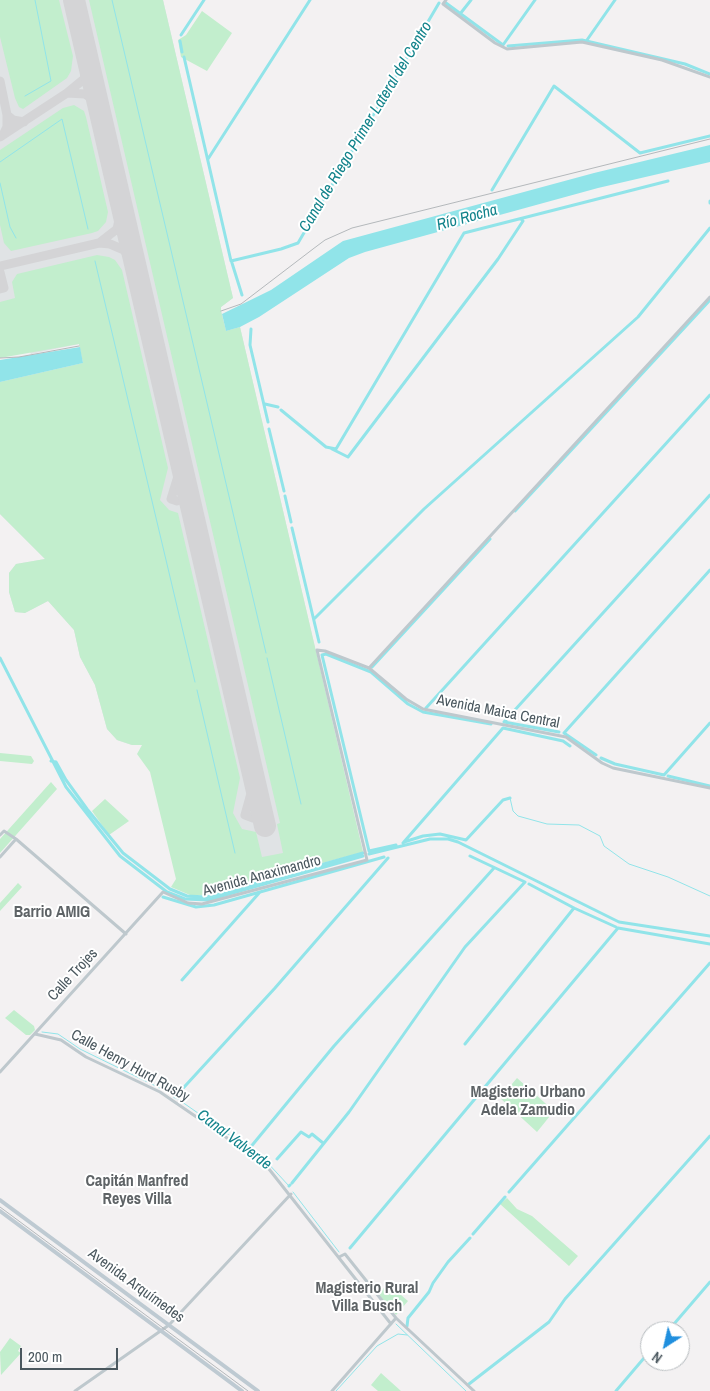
<!DOCTYPE html>
<meta charset="utf-8">
<style>
body{margin:0}
#map{position:relative;width:710px;height:1391px;overflow:hidden;background:#f3f1f2;font-family:"Archivo Narrow",sans-serif}
canvas{display:block}
.north{position:absolute;left:640px;top:1321px;width:50px;height:50px;box-sizing:border-box;background:#fff;border:1px solid #b7bcbf;border-radius:50%;rotate:215deg;font-size:14px;font-weight:700;line-height:20px;text-align:center;color:#4a575e}
.north::after{content:'';display:block;margin:auto;width:18px;height:22px;background:#208fde;clip-path:polygon(50% 0,100% 100%,50% 72%,0 100%)}
.scale{position:absolute;left:20px;top:1348px;width:98px;height:22px;box-sizing:border-box;border:2px solid #4a575e;border-top:0;padding-left:6px;font-size:15px;line-height:18px;white-space:nowrap;color:#4a575e;-webkit-text-stroke:4px #fff;paint-order:stroke}
</style>
<div id="map">
<canvas width="710" height="1391"></canvas>
<div class="north">N</div>
<div class="scale">200 m</div>
</div>
<script>
const ctx = document.querySelector('canvas').getContext('2d');
ctx.lineJoin = 'round';
function fill(path, color) { ctx.fillStyle = color; ctx.fill(path, 'evenodd'); }
const shape = rows => new Path2D(rows.map(r => 'M' + r).join(''));
function strokePath(path, color, width, dash) { ctx.strokeStyle = color; ctx.lineWidth = width; ctx.lineCap = dash ? 'butt' : 'round'; ctx.setLineDash(dash || []); ctx.stroke(path); }
function write(font, color, halo, rows, align = 'center') {
  ctx.font = font + ' "Archivo Narrow",sans-serif'; ctx.lineWidth = 4; ctx.setLineDash([]); ctx.textBaseline = 'middle'; ctx.strokeStyle = halo; ctx.fillStyle = color; for (const [text, x, y, turn = 0] of rows) {
    ctx.save(); ctx.translate(x, y); ctx.rotate((+turn || 0) * Math.PI / 180); ctx.textAlign = isNaN(turn) ? turn : align; if (halo) ctx.strokeText(text, 0, 0); ctx.fillText(text, 0, 0); ctx.restore();
  }
}
const airport = shape([
 [0,0,163,0,233,298,221,307,221,311,226,331,240,327,363,852,203,895,153,745,132,745,117,740,107,729,95,685,80,657,74,630,48,601,25,613,15,612,9,592,9,573,16,564,45,559,0,514,0,382,83,363,79,344,31,354,29,350,0,351]
]);
const green = shape([
 [0,0,59,0,73,56,71,71,67,78,23,109,19,107,15,98,0,37],
 [89,0,163,0,233,298,221,307,221,311,226,331,240,327,363,852,203,895,190,895,171,887,176,879,150,772,137,754,142,745,132,745,117,740,107,729,95,685,80,657,74,630,48,601,25,613,15,612,9,592,9,573,16,564,45,559,0,514,0,382,83,363,79,344,0,358,0,302,15,298,12,282,17,274,97,255,109,257,115,260,122,270,168,468,160,500,169,510,178,513,240,778,233,813,242,829,256,832,262,857,283,853,277,824,280,823],
 [202,11,232,33,207,71,181,57,178,40,186,35],
 [74,105,84,111,86,117,108,212,106,222,98,231,92,233,11,251,4,243,0,225,0,150,63,108],
 [0,753,31,756,34,761,32,764,0,761],
 [51,782,57,789,0,853,0,839],
 [105,799,129,821,109,835,92,811],
 [18,883,22,887,0,911,0,903],
 [14,1010,34,1026,35,1030,30,1035,26,1035,5,1018],
 [517,1078,554,1111,537,1132,500,1098],
 [507,1198,517,1209,532,1216,578,1256,569,1266,500,1204],
 [387,1283,408,1301,396,1315,379,1295],
 [10,1338,21,1346,18,1351,21,1353,1,1375,0,1352],
 [381,1373,401,1391,378,1391,371,1385]
]);
const water = shape([
 [710,145,710,162,598,188,365,252,349,258,259,317,240,327,226,331,222,314,271,290,343,241,594,173],
 [80,347,83,363,0,382,0,360]
]);
const stream = shape([
 [112,0,266,653],
 [25,96,51,81,35,0],
 [0,162,62,119,88,229],
 [0,183,10,227,16,238],
 [95,261,195,682],
 [267,658,301,804],
 [197,690,235,853],
 [510,798,513,811,518,816,547,824,579,825,600,836,604,846,629,864,668,877,710,896],
 [42,1032,58,1034,80,1049,170,1093],
 [175,1097,265,1160,289,1186],
 [293,1192,339,1252],
 [396,1324,466,1391],
 [336,1391,377,1346,398,1334,407,1335]
]);
const canal = shape([
 [446,3,503,45,535,0],
 [460,14,471,0],
 [181,35,204,0],
 [587,40,615,0],
 [180,41,182,52],
 [508,46,582,40,685,64,710,74],
 [184,57,231,261,281,249,298,243,439,3],
 [208,159,310,0],
 [492,190,554,86,640,153,710,136],
 [710,201,710,203],
 [232,263,242,295],
 [251,329,250,345,268,422],
 [265,404,278,407],
 [281,410,326,447,336,449,464,233,668,181],
 [269,429,284,491],
 [332,449,348,457,498,259,523,221,521,219],
 [285,496,291,522],
 [515,511,710,300],
 [292,528,319,642],
 [314,619,424,509,638,317,710,228],
 [0,658,66,787,120,856,167,892,185,899,208,900,363,856],
 [372,667,490,539],
 [426,708,710,395],
 [559,732,504,722,710,495],
 [564,733,710,570],
 [564,733,596,755],
 [601,758,615,764,664,775],
 [51,761,56,762,66,780,87,809,123,853,170,889,187,896,207,897,363,853],
 [664,775,710,723],
 [668,776,710,786],
 [404,842,423,836,440,834,466,840,503,800,510,798],
 [403,843,503,728,563,741,570,746],
 [396,845,369,851,322,655,326,654,371,672,408,704,423,712,491,724],
 [369,854,430,839,448,839,458,842,619,922,710,936],
 [470,856,525,882],
 [529,884,574,908,616,927],
 [163,897,196,907,214,905,384,857],
 [182,980,260,892],
 [465,1044,574,908],
 [175,1097,275,988,388,858],
 [249,1149,334,1046,494,868],
 [277,1159,301,1132,309,1137,312,1134,323,1143],
 [292,1183,349,1112,465,947,525,882],
 [289,1186,290,1185],
 [509,1192,710,963],
 [473,1234,505,1197],
 [350,1248,618,928,710,944],
 [407,1326,408,1318,429,1292,433,1283,448,1262,470,1238],
 [668,1331,710,1282],
 [469,1384,549,1322,565,1299,710,1136],
 [616,1391,650,1351]
]);
const taxiway = shape([
 [88,58,84,79,67,93,85,94,94,100,100,111],
 [0,81,7,115],
 [3,135,7,127,7,115,13,120,24,122],
 [0,137,67,93],
 [122,207,117,229,99,243,110,244,124,250,137,270],
 [0,266,99,243],
 [0,272,4,288,0,289],
 [177,501,171,499,182,463],
 [253,818,245,815,255,779]
]);
const runway = shape([
 [74,0,265,826]
]);
const tertiary = shape([
 [446,0,443,4,495,43,507,49,582,42,662,60,710,77],
 [369,668,710,297],
 [0,835,4,831,16,839,126,934],
 [0,857,16,839],
 [35,1034,61,1040,86,1057,160,1092,265,1164,391,1324],
 [0,1072,163,892,188,903,202,904,367,860,317,650,325,651,369,668,406,699,423,709,566,737,602,763,613,768,710,788],
 [339,1257,345,1254,396,1318,474,1391],
 [75,1391,169,1325,291,1194],
 [332,1391,396,1318]
]);
const secondary = shape([
 [0,1200,258,1391],
 [0,1211,242,1391]
]);
const tram = shape([
 [221,311,241,304,313,249,325,240,352,228,710,139],
 [0,358,19,357,79,346],
 [0,1207,248,1391]
]);
const streetNames = [
 ["Avenida Maica Central",498,712,11],
 ["Avenida Anaximandro",262,876,-15],
 ["Calle Trojes",73,975,-47],
 ["Calle Henry Hurd Rusby",130,1066,29],
 ["Avenida Arquímedes",136,1286,36]
];
const waterNames = [
 ["Canal de Riego Primer Lateral del Centro",366,127,-59],
 ["Río Rocha",467,218,-15],
 ["Canal Valverde",234,1140,37]
];
const neighbourhoodNames = [
 ["Barrio AMIG",52,913],
 ["Magisterio Urbano",528,1093],
 ["Adela Zamudio",528,1111],
 ["Capitán Manfred",137,1182],
 ["Reyes Villa",137,1200],
 ["Magisterio Rural",367,1289],
 ["Villa Busch",367,1307]
];
fill(airport, '#e0e3e5');
fill(green, '#c2eecd');
fill(water, '#91e4e9');
strokePath(stream, '#91e4e9', 1);
strokePath(canal, '#91e4e9', 3);
strokePath(taxiway, '#d4d4d6', 9);
strokePath(runway, '#d4d4d6', 22);
strokePath(tertiary, '#bec8cd', 3);
strokePath(secondary, '#becad2', 4);
strokePath(tram, '#b4b8bb', 1);
write('15px', '#4a575e', '#fff', streetNames);
write('italic 16px', '#12838b', '#fff', waterNames);
write('bold 16px', '#5e6366', '#fff', neighbourhoodNames);
</script>
